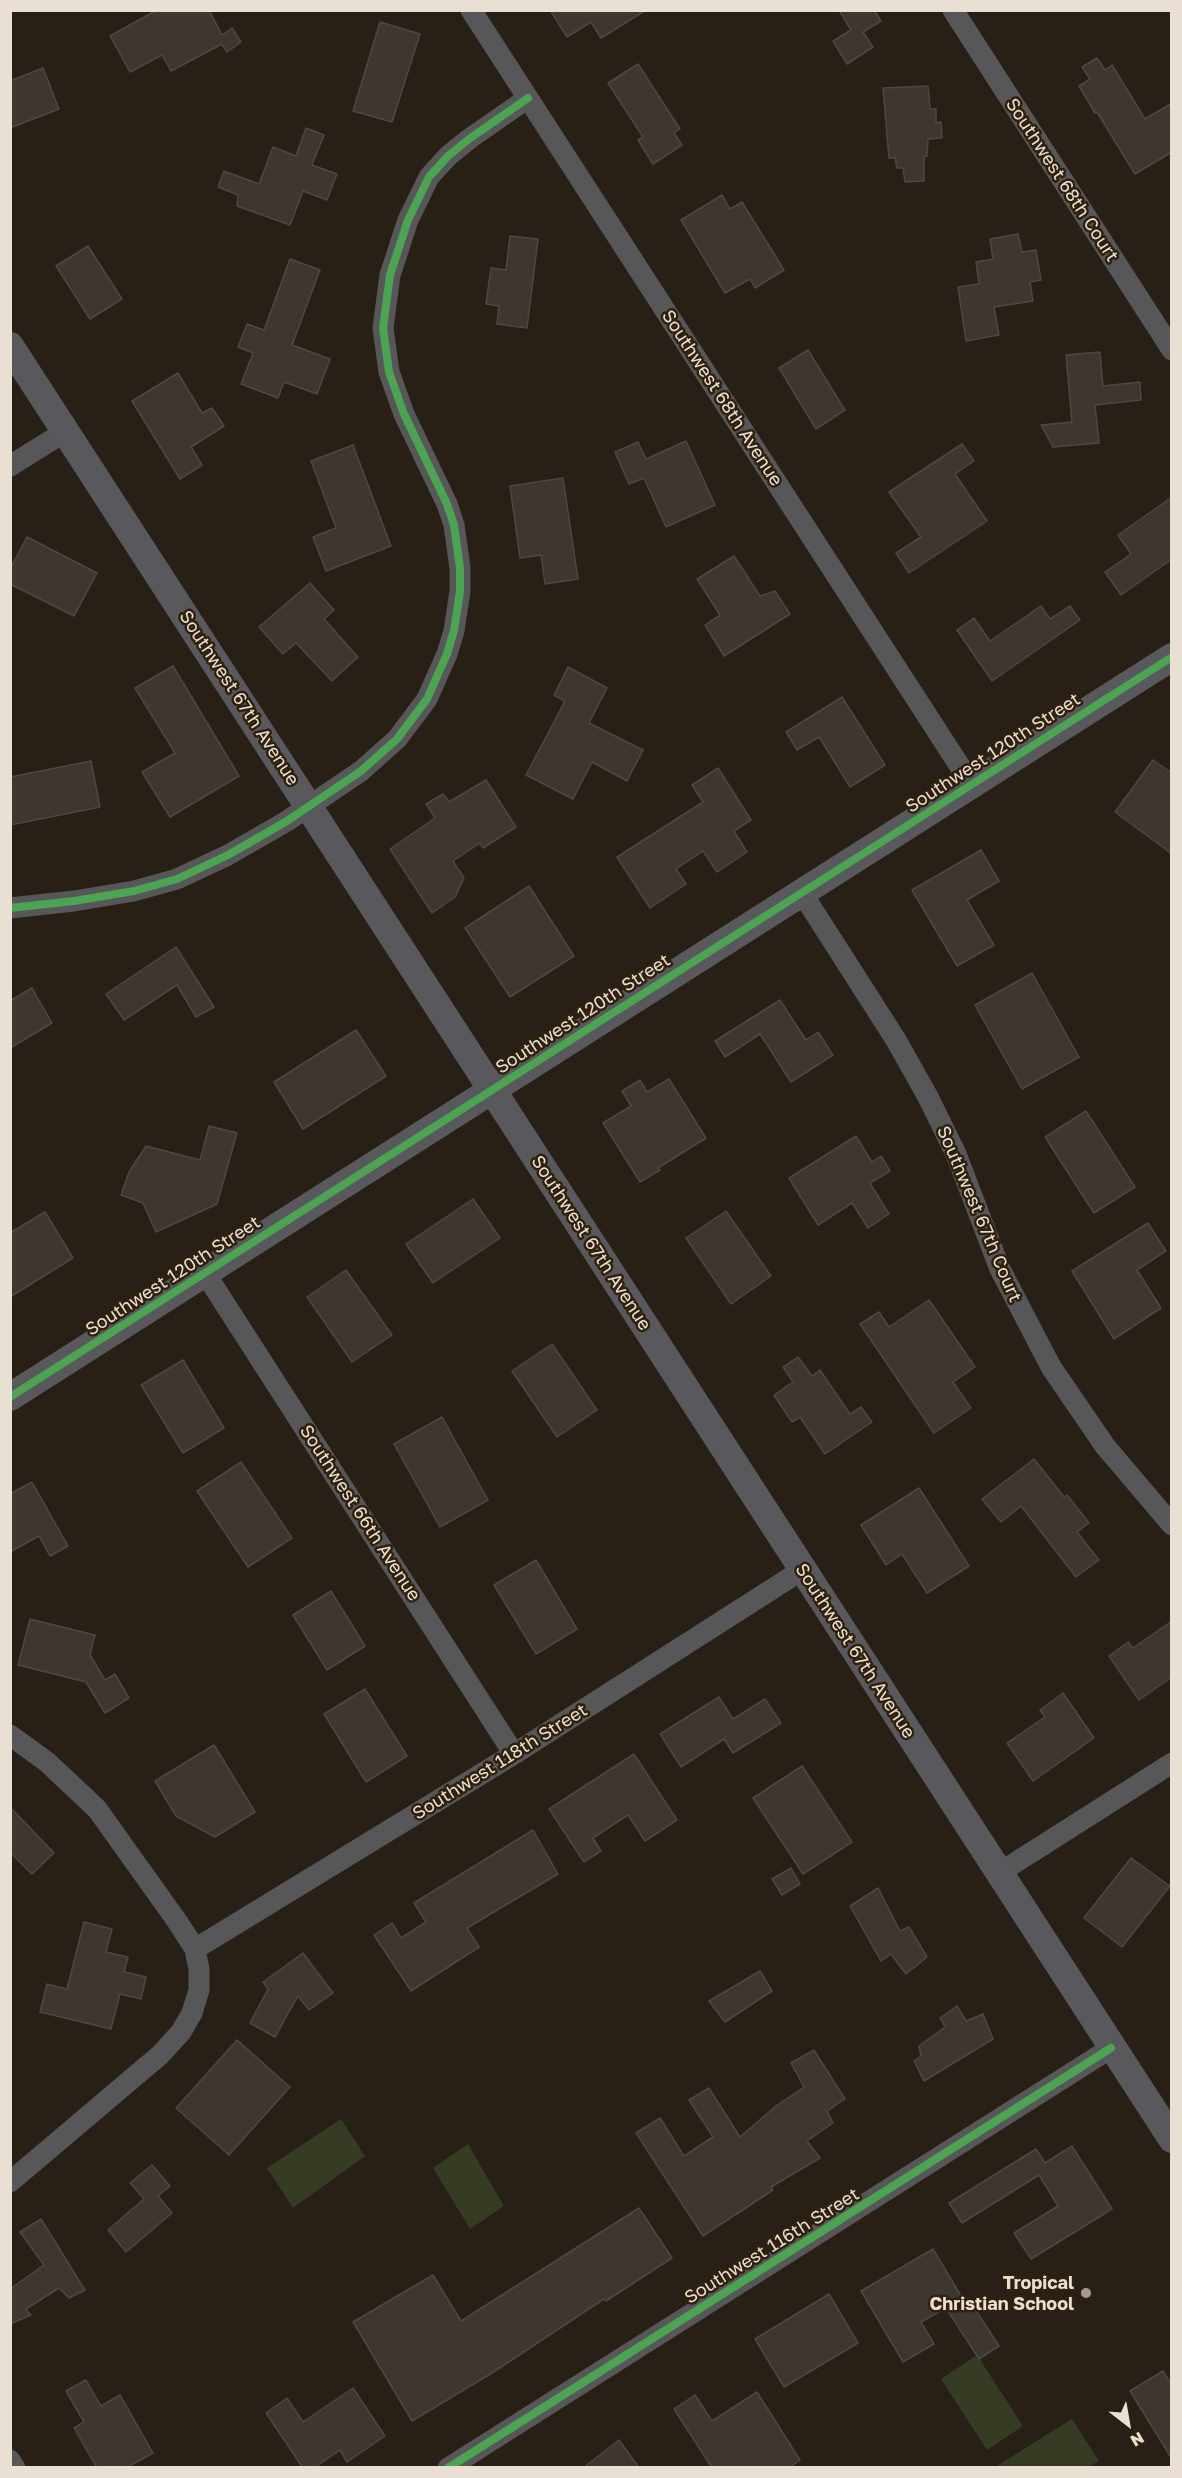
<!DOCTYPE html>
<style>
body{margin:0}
#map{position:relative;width:1182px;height:2478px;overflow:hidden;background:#282016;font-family:"Golos Text",sans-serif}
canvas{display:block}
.frame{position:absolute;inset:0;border:12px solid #e9dfd3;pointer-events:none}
.north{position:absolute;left:1098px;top:2394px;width:60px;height:60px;-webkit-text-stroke:4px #30210e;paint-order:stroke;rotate:149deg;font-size:16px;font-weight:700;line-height:24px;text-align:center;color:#e9dfd3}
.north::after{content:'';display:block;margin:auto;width:21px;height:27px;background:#e9dfd3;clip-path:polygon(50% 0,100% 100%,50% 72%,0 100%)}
</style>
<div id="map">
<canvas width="1182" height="2478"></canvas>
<div class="frame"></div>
<div class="north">N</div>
</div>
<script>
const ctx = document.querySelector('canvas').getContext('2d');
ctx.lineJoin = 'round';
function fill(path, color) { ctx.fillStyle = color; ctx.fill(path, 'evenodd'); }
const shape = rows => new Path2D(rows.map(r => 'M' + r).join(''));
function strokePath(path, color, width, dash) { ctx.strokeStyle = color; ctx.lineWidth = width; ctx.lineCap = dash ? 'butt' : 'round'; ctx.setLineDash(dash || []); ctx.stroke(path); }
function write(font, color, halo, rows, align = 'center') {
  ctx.font = font + ' "Golos Text",sans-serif'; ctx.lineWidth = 5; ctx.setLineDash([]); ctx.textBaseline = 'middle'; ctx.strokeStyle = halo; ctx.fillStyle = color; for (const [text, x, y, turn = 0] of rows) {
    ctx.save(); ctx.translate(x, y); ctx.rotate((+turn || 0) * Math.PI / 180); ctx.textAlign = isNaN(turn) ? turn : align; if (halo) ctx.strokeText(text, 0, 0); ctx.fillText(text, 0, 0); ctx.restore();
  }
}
const green = shape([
 [341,2119,365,2156,293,2208,267,2168],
 [468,2144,504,2206,470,2229,433,2168],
 [977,2355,1023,2426,987,2450,941,2379],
 [1072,2419,1099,2461,1088,2467,995,2467]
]);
const building = shape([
 [157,10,209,10,222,35,232,28,241,42,227,52,222,44,171,71,162,55,130,72,110,36,157,10],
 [550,10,646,10,601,38,591,22,567,37,550,10],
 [839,10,874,10,881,21,863,32,873,47,847,64,833,41,851,30,839,10],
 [380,22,420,34,392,122,353,111,380,22],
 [1097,58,1105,70,1112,65,1145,119,1172,103,1172,152,1135,174,1097,112,1095,113,1079,86,1090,79,1082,67,1097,58],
 [638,64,680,129,674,133,682,145,653,164,638,140,643,137,608,83,638,64],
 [43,68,59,109,10,128,10,81,43,68],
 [928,86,930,109,936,109,936,123,941,122,942,138,928,139,927,156,924,157,924,181,905,182,903,168,897,168,895,158,889,158,883,88,928,86],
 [306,128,324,135,312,165,337,174,327,200,303,191,290,225,237,206,238,195,218,187,224,171,259,184,273,147,296,156,306,128],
 [722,195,730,209,742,202,784,270,755,288,750,279,725,293,681,220,722,195],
 [1018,234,1022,252,1036,250,1041,280,1030,282,1033,301,994,307,999,335,966,341,958,287,979,284,976,262,993,259,990,239,1018,234],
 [510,236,538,239,527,328,497,324,499,306,486,304,491,268,506,270,510,236],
 [88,246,122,299,90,319,56,266,88,246],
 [290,259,320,270,292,345,330,359,317,394,284,382,278,398,241,384,253,353,238,347,247,324,264,330,290,259],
 [808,350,845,410,816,429,779,368,808,350],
 [1100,352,1103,386,1140,382,1141,400,1095,405,1099,443,1053,447,1041,425,1072,422,1066,355,1100,352],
 [178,373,202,413,212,408,224,426,191,447,202,465,180,479,132,401,178,373],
 [686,441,715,505,666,527,644,478,629,484,615,452,638,442,646,459,686,441],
 [962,444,974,461,955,474,987,521,909,573,896,553,921,537,889,492,962,444],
 [353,445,391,546,326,571,313,537,336,528,311,461,353,445],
 [563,478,578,579,545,584,541,555,520,558,510,486,563,478],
 [1172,497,1172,559,1121,595,1105,572,1131,554,1118,535,1172,497],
 [27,537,97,573,74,616,10,584,10,569,27,537],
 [734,556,760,596,775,591,790,614,724,656,705,625,720,615,697,579,734,556],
 [310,583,334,610,324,619,358,657,332,681,296,643,283,654,259,627,310,583],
 [1041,606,1050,619,1070,606,1080,620,992,681,957,630,974,618,990,641,1041,606],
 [173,666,239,776,170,817,142,772,175,753,135,688,173,666],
 [568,667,607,688,589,723,643,750,627,781,592,762,573,799,526,775,565,701,554,695,568,667],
 [842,697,885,765,850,787,819,737,797,750,786,732,842,697],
 [1153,760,1172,773,1172,854,1115,812,1153,760],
 [91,761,100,807,10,825,10,777,91,761],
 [718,768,751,820,734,831,747,852,717,872,703,851,676,869,686,884,650,908,617,857,703,802,692,785,718,768],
 [486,780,516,827,483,848,480,843,453,861,464,878,455,897,432,913,390,849,435,818,426,804,443,794,449,802,486,780],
 [981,850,999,881,967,900,994,945,957,966,912,890,981,850],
 [529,886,574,956,510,997,465,928,529,886],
 [176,947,214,1007,196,1017,177,985,124,1020,106,994,176,947],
 [1032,973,1079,1057,1022,1089,975,1005,1032,973],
 [32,988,52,1023,10,1048,10,1001,32,988],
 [780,1000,806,1040,818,1032,833,1055,791,1082,760,1034,725,1057,715,1041,780,1000],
 [356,1030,386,1076,303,1129,274,1082,356,1030],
 [669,1079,706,1138,658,1168,660,1170,640,1182,603,1123,631,1106,622,1091,640,1080,647,1092,669,1079],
 [1086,1111,1135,1187,1094,1213,1045,1137,1086,1111],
 [209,1126,237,1133,217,1204,156,1232,143,1203,121,1195,129,1172,146,1146,200,1160,209,1126],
 [856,1136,872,1162,881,1156,890,1171,870,1183,889,1214,868,1228,852,1203,818,1225,789,1178,856,1136],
 [473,1199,500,1238,433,1283,406,1244,473,1199],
 [726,1211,771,1276,731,1304,686,1238,726,1211],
 [45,1212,73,1258,10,1297,10,1233,45,1212],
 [1148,1223,1166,1251,1137,1270,1161,1308,1114,1339,1072,1271,1148,1223],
 [346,1270,392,1335,352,1362,307,1297,346,1270],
 [929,1300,975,1367,953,1382,971,1408,934,1433,860,1324,879,1312,889,1327,929,1300],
 [552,1344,597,1410,557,1437,512,1371,552,1344],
 [798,1357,812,1376,820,1370,850,1414,861,1407,872,1422,825,1454,800,1417,792,1422,774,1395,793,1382,783,1367,798,1357],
 [183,1360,224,1428,183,1453,141,1385,183,1360],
 [442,1417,488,1500,440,1527,394,1444,442,1417],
 [1034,1459,1064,1497,1067,1495,1089,1523,1077,1532,1099,1560,1076,1577,1021,1506,1001,1522,982,1499,1034,1459],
 [241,1462,292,1538,248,1567,197,1491,241,1462],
 [32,1482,68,1546,50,1556,39,1536,10,1552,10,1494,32,1482],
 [919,1488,969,1566,927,1593,902,1554,886,1565,861,1525,919,1488],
 [536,1560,577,1629,536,1654,494,1585,536,1560],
 [331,1591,365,1646,327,1670,293,1615,331,1591],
 [30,1619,95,1635,90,1655,105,1680,115,1674,129,1698,105,1713,86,1682,18,1665,30,1619],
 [1172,1621,1172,1677,1139,1700,1109,1656,1128,1642,1133,1648,1172,1621],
 [365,1689,407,1756,366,1782,324,1714,365,1689],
 [1063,1693,1094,1738,1033,1781,1007,1743,1045,1717,1040,1710,1063,1693],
 [719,1697,733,1719,765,1699,781,1723,733,1753,724,1739,681,1767,660,1734,719,1697],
 [214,1745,255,1812,215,1837,176,1816,155,1781,214,1745],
 [634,1754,677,1820,645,1841,628,1815,593,1838,601,1851,584,1862,549,1809,634,1754],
 [802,1766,852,1842,803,1874,753,1798,802,1766],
 [10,1807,54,1853,32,1874,10,1852,10,1807],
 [533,1830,558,1874,467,1928,479,1947,411,1991,374,1935,392,1923,401,1938,426,1922,414,1903,533,1830],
 [1131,1858,1170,1886,1122,1947,1084,1918,1131,1858],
 [791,1868,800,1884,782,1895,772,1879,791,1868],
 [878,1888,900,1931,909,1927,927,1957,906,1974,891,1954,881,1961,850,1906,878,1888],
 [84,1922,112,1929,106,1952,128,1957,124,1972,146,1977,141,1999,120,1994,111,2029,40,2012,47,1984,67,1989,84,1922],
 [303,1953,333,1993,309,2010,298,1996,275,2037,250,2023,268,1989,263,1982,303,1953],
 [760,1971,772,1991,725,2022,709,2001,760,1971],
 [957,2006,966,2021,983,2014,993,2039,924,2081,914,2061,921,2056,919,2046,945,2027,940,2018,957,2006],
 [237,2040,290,2087,229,2155,176,2108,237,2040],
 [814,2050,845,2099,827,2111,833,2123,807,2141,820,2158,771,2187,773,2190,703,2236,636,2133,660,2118,684,2156,713,2137,689,2100,709,2088,740,2137,776,2106,804,2087,791,2063,814,2050],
 [1072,2146,1112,2209,1031,2259,1014,2233,1058,2206,1039,2175,962,2223,949,2203,1036,2149,1045,2163,1072,2146],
 [152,2165,170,2186,158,2196,172,2213,126,2252,108,2230,144,2199,130,2183,152,2165],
 [639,2208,672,2258,606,2301,604,2299,492,2373,412,2421,353,2322,433,2275,461,2321,639,2208],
 [41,2219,85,2290,69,2298,59,2288,26,2309,31,2315,10,2324,10,2289,44,2265,20,2232,41,2219],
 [933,2249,964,2301,968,2298,999,2346,979,2359,946,2308,921,2322,934,2344,903,2362,861,2291,933,2249],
 [829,2294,858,2343,784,2387,755,2339,829,2294],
 [1163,2371,1172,2386,1172,2459,1130,2391,1163,2371],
 [86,2380,101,2406,120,2395,153,2453,126,2468,97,2468,74,2428,84,2422,66,2391,86,2380],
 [353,2388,385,2436,347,2462,340,2450,314,2468,303,2468,266,2413,287,2398,303,2422,353,2388],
 [757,2392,800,2460,789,2468,712,2468,674,2409,695,2395,712,2421,757,2392],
 [619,2440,639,2468,583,2468,619,2440]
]);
const street = shape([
 [471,10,972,785],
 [953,10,1172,350],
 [10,466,66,431],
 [802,893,896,1040,928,1097,956,1154,1000,1269,1051,1367,1105,1446,1172,1525],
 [10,908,74,901,134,891,177,879,228,855,287,821,361,771,397,739,427,699,447,654,454,631,460,591,460,568,454,525,447,504,404,414,389,372,383,328,390,275,408,220,429,177,448,156,469,139,528,98],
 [205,1273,514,1754],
 [10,1735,47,1762,97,1809,177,1921,195,1949,199,1969,199,1990,192,2013,181,2032,160,2055,10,2182],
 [999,1873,1172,1763],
 [195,1949,514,1754,802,1570],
 [10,2460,15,2468],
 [448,2468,1111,2048]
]);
const secondary = shape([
 [10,346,1172,2139],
 [10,1397,1172,657]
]);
const cycleway = shape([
 [10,908,74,901,134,891,177,879,228,855,287,821,361,771,397,739,427,699,447,654,454,631,460,591,460,568,454,525,447,504,404,414,389,372,383,328,390,275,408,220,429,177,448,156,469,139,528,98],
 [10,1397,1172,657],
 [448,2468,1111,2048]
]);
const markers = [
 [1086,2293,6,"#a59c91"]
];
const streetNames = [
 ["Southwest 68th Court",1062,180,57],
 ["Southwest 68th Avenue",722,398,57],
 ["Southwest 67th Avenue",239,698,57],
 ["Southwest 120th Street",993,753,-33],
 ["Southwest 120th Street",583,1014,-33],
 ["Southwest 67th Court",979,1214,67],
 ["Southwest 67th Avenue",591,1243,57],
 ["Southwest 120th Street",173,1276,-33],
 ["Southwest 66th Avenue",360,1513,57],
 ["Southwest 67th Avenue",855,1651,57],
 ["Southwest 118th Street",500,1762,-32],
 ["Southwest 116th Street",772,2246,-32]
];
const poiNames = [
 ["Tropical",1074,2283],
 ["Christian School",1074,2304]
];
fill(green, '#353c23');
fill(building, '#3e372f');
strokePath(building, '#4f4840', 1.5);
strokePath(street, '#575759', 21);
strokePath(secondary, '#59595d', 28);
strokePath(cycleway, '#4ca352', 8);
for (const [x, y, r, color] of markers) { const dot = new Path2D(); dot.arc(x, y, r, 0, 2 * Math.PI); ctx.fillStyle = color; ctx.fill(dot); strokePath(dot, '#30210e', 2); }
write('18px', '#e9dfd3', '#30210e', streetNames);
write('bold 18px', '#e9dfd3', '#30210e', poiNames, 'right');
</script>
